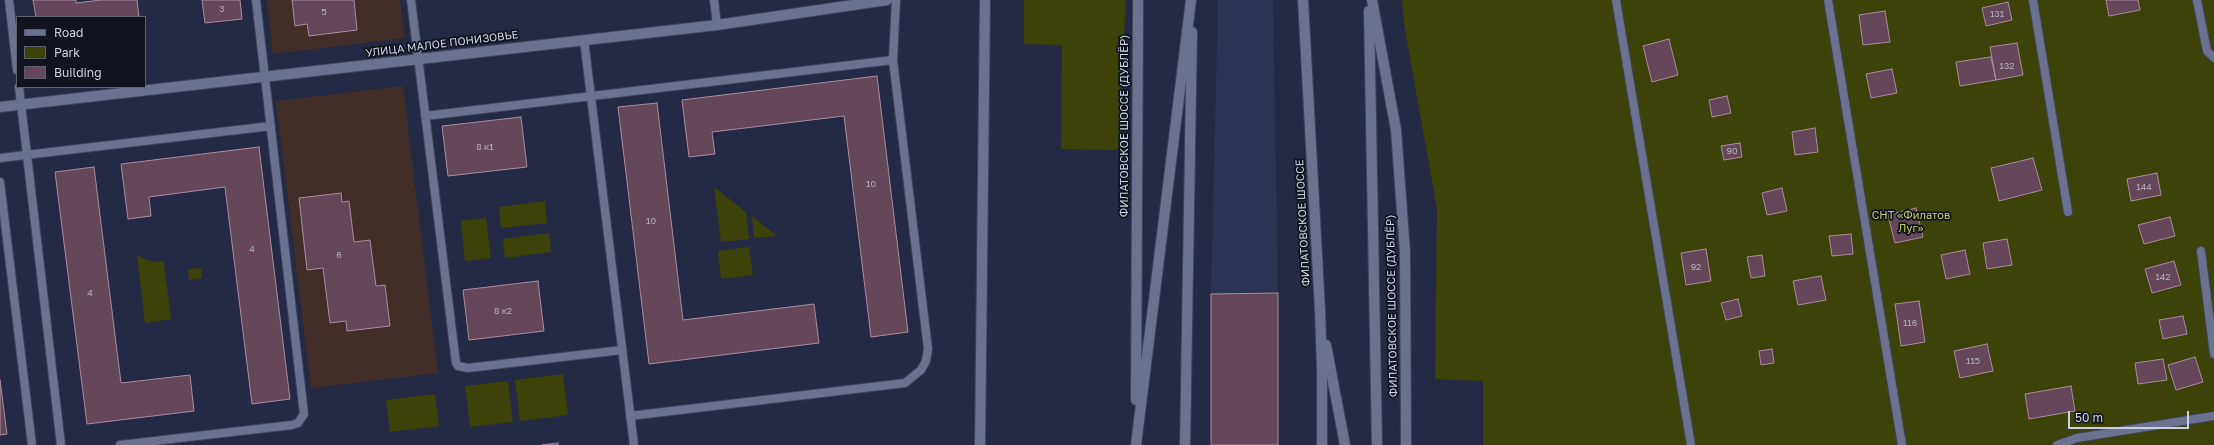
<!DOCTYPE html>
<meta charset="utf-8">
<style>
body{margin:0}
#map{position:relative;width:2214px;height:445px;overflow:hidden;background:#242a43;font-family:"Golos Text",sans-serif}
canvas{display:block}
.legend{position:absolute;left:16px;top:16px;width:130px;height:72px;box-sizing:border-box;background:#11141f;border:1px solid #5c606d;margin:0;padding:5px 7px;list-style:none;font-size:12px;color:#ccd1e1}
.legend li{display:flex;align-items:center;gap:8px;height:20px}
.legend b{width:20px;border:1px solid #5c606d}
.scale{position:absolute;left:2068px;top:411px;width:121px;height:18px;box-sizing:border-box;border:2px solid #ccd1e1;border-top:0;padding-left:5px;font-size:12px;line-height:14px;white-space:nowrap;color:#ccd1e1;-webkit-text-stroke:3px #11141f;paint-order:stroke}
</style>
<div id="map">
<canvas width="2214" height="445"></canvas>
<ul class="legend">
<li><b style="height:5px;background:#6b7290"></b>Road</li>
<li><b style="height:11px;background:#3c4208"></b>Park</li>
<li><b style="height:11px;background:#64485a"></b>Building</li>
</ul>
<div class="scale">50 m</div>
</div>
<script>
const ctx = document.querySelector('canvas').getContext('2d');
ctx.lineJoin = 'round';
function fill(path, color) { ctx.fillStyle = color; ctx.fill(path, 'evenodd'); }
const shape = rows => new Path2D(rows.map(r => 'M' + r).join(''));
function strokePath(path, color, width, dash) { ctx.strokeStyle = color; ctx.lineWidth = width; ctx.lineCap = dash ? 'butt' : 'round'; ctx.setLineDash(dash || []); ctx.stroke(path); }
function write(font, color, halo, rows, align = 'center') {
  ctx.font = font + ' "Golos Text",sans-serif'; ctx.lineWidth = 3.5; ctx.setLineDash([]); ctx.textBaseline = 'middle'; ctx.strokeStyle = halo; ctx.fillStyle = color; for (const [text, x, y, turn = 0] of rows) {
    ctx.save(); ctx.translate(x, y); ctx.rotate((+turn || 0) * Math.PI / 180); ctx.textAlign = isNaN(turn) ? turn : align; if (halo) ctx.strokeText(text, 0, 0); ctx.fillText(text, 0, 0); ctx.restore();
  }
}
const built = shape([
 [1218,0,1273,0,1278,294,1211,294]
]);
const education = shape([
 [267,0,400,0,405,38,273,54],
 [403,86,438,373,311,388,276,101]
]);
const green = shape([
 [1024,0,1126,0,1118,150,1061,149,1062,45,1024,44],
 [1402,0,2214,0,2214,445,1483,445,1483,381,1435,379,1437,209,1404,24],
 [714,187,746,212,749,239,721,242],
 [545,201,547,223,501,228,499,207],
 [752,216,777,236,754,238],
 [486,218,491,258,465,261,461,221],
 [549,233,551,252,505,258,503,239],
 [749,247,753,275,721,279,718,251],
 [137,255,149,261,164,262,171,319,145,323],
 [201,268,202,278,189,280,188,269],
 [563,374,568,415,520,421,515,380],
 [508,381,513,422,470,427,465,386],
 [435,394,439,426,390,432,386,400]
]);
const building = shape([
 [33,0,76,0,76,3,101,0,137,0,139,17,36,17,33,0],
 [202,0,240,0,242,19,205,23,202,0],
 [292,0,354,0,357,30,309,36,307,24,295,26,292,0],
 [2106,0,2138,0,2140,10,2109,16,2106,0],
 [2008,2,2012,20,1986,26,1982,8,2008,2],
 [1885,11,1890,42,1863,45,1859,15,1885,11],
 [1669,39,1678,75,1652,82,1643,46,1669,39],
 [2017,43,2023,75,1996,80,1990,47,2017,43],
 [1991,57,1996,80,1960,86,1956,62,1991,57],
 [1892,69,1897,93,1871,98,1866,74,1892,69],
 [877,76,908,332,871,337,844,116,712,132,715,154,689,157,682,100,877,76],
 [1727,96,1731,113,1712,117,1709,100,1727,96],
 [657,103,683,320,814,304,819,343,649,364,618,107,657,103],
 [521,117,527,167,448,176,442,126,521,117],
 [1815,128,1818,152,1795,155,1792,132,1815,128],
 [1740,143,1742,157,1724,160,1721,146,1740,143],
 [259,147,290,399,252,404,225,187,149,197,151,216,128,219,121,164,259,147],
 [2033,158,2042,190,1999,201,1991,168,2033,158],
 [94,167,121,383,190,375,194,411,87,424,55,172,94,167],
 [2157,173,2161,195,2131,201,2127,179,2157,173],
 [1782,188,1787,211,1767,215,1762,193,1782,188],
 [341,193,342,202,349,201,354,242,370,240,376,286,385,285,390,326,347,331,346,321,330,323,323,268,307,270,299,198,341,193],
 [1916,208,1923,237,1895,243,1888,215,1916,208],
 [2170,217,2175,236,2144,244,2138,225,2170,217],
 [1851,234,1853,254,1832,256,1829,236,1851,234],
 [2007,239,2012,265,1987,269,1983,243,2007,239],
 [1706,249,1711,281,1686,285,1681,253,1706,249],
 [1965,250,1970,274,1946,279,1941,255,1965,250],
 [1762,255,1765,276,1751,278,1747,257,1762,255],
 [2174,261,2181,285,2152,293,2145,269,2174,261],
 [1821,276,1826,300,1798,305,1793,281,1821,276],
 [538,281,544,331,469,340,463,290,538,281],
 [1278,293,1278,445,1211,445,1211,294,1278,293],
 [1738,299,1742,316,1726,320,1721,303,1738,299],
 [1919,301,1925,342,1901,346,1895,304,1919,301],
 [2183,316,2187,334,2163,339,2159,320,2183,316],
 [1987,344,1993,371,1960,378,1954,351,1987,344],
 [1772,349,1774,363,1761,365,1759,351,1772,349],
 [2195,357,2203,382,2176,390,2168,365,2195,357],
 [2163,359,2167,380,2138,384,2135,363,2163,359],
 [0,380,7,434,0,435,0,380],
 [2071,386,2075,411,2029,419,2025,394,2071,386],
 [558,443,558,445,542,445,558,443]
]);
const lane = shape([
 [9,0,17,70],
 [411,0,456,363,458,366,468,368,622,350],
 [714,0,717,25],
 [1616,0,1691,445],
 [1828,0,1902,445],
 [2033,0,2068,212],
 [2197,0,2207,51,2214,58],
 [584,40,634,445],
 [19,87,61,445],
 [425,116,893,60],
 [0,158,271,126],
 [0,182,32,445],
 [2201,251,2214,354],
 [630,416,905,383,921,370,926,361,928,349,893,60,896,0],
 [120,445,292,425,298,423,304,414,256,0],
 [2057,445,2077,438,2214,416]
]);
const street = shape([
 [0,107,717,25,887,0],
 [980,445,985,0]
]);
const secondary = shape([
 [1303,0,1320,310,1322,369,1322,445],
 [1372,0,1396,130,1405,252,1406,445],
 [1369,11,1377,445],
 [1326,345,1345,445],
 [1136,400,1138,0],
 [1136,445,1191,0],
 [1185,445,1192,32]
]);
const numberNames = [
 ["3",222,9],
 ["5",324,12],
 ["131",1997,14],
 ["132",2007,66],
 ["8 к1",485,147],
 ["90",1732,151],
 ["10",871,184],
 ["144",2144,187],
 ["10",651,221],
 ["4",252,249],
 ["6",339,255],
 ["92",1696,267],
 ["142",2163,277],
 ["4",90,293],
 ["8 к2",503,311],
 ["116",1910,323],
 ["115",1973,361]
];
const streetNames = [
 ["УЛИЦА МАЛОЕ ПОНИЗОВЬЕ",442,44,-7],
 ["ФИЛАТОВСКОЕ ШОССЕ (ДУБЛЁР)",1125,126,-90],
 ["ФИЛАТОВСКОЕ ШОССЕ",1303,223,-93],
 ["ФИЛАТОВСКОЕ ШОССЕ (ДУБЛЁР)",1392,306,-91]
];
const parkNames = [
 ["СНТ «Филатов",1911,216],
 ["Луг»",1911,229]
];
fill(built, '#2c3353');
fill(education, '#412e29');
fill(green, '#3c4208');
fill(building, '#64485a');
strokePath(building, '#aa8b9f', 1);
strokePath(lane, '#3f4459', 10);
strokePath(street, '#3f4459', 12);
strokePath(secondary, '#3f4459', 12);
strokePath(lane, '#6b7290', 8);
strokePath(street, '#6b7290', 10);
strokePath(secondary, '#6b7290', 10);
write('9px', '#b2afbf', null, numberNames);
write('11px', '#ccd1e1', '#11141f', streetNames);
write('11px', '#bdcb60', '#11141f', parkNames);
</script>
